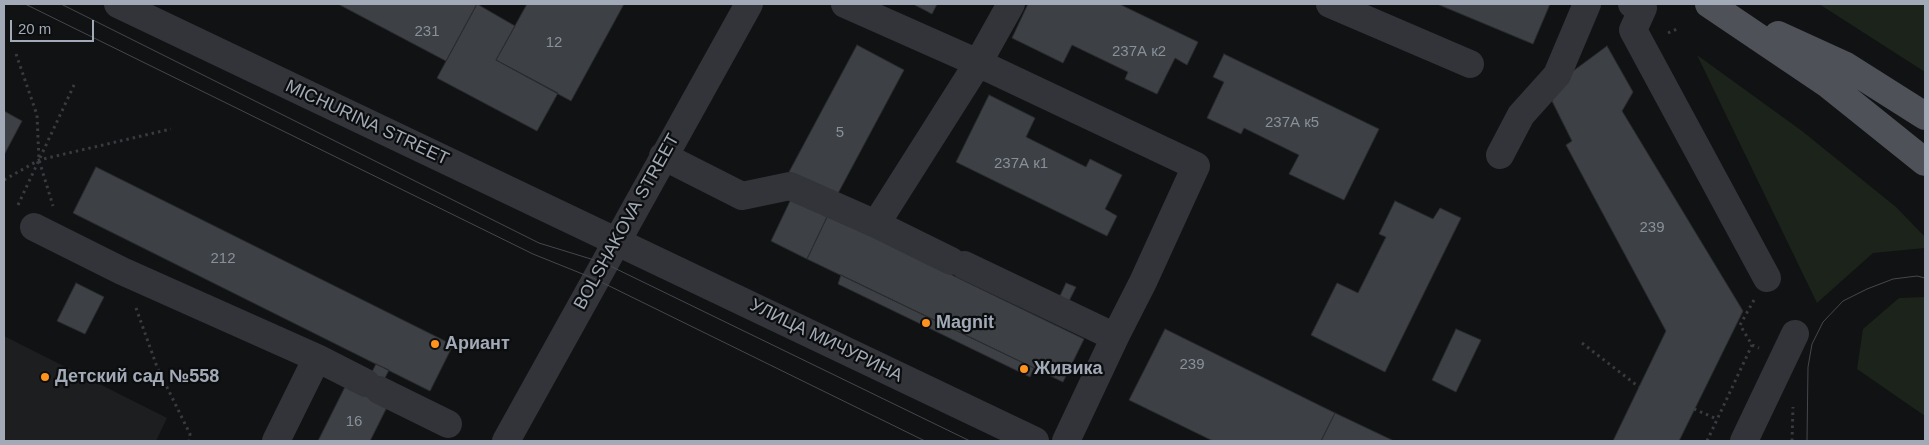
<!DOCTYPE html>
<meta charset="utf-8">
<style>
body{margin:0}
#map{position:relative;width:1929px;height:445px;overflow:hidden;background:#111213;font-family:Helvetica,sans-serif}
canvas{display:block}
.frame{position:absolute;inset:0;border:5px solid #a1aab6;pointer-events:none}
.scale{position:absolute;left:10px;top:20px;width:84px;height:22px;box-sizing:border-box;border:2px solid #a1aab6;border-top:0;padding-left:6px;font-size:15px;line-height:18px;white-space:nowrap;color:#a1aab6;-webkit-text-stroke:4px #0c0d0e;paint-order:stroke}
</style>
<div id="map">
<canvas width="1929" height="445"></canvas>
<div class="frame"></div>
<div class="scale">20 m</div>
</div>
<script>
const ctx = document.querySelector('canvas').getContext('2d');
ctx.lineJoin = 'round';
function fill(path, color) { ctx.fillStyle = color; ctx.fill(path, 'evenodd'); }
const shape = rows => new Path2D(rows.map(r => 'M' + r).join(''));
function strokePath(path, color, width, dash) { ctx.strokeStyle = color; ctx.lineWidth = width; ctx.lineCap = dash ? 'butt' : 'round'; ctx.setLineDash(dash || []); ctx.stroke(path); }
function write(font, color, halo, rows, align = 'center') {
  ctx.font = font + ' Helvetica,sans-serif'; ctx.lineWidth = 4.5; ctx.setLineDash([]); ctx.textBaseline = 'middle'; ctx.strokeStyle = halo; ctx.fillStyle = color; for (const [text, x, y, turn = 0] of rows) {
    ctx.save(); ctx.translate(x, y); ctx.rotate((+turn || 0) * Math.PI / 180); ctx.textAlign = isNaN(turn) ? turn : align; if (halo) ctx.strokeText(text, 0, 0); ctx.fillText(text, 0, 0); ctx.restore();
  }
}
const built = shape([
 [4,336,167,418,156,441,4,441]
]);
const green = shape([
 [1819,4,1921,4,1925,6,1925,72],
 [1697,55,1802,131,1896,207,1925,237,1925,248,1873,253,1817,303],
 [1925,297,1925,416,1857,369,1863,329,1899,298]
]);
const building = shape([
 [338,4,477,4,446,61,338,4],
 [477,4,515,26,496,60,558,93,537,131,437,78,477,4],
 [527,4,624,4,571,101,496,60,527,4],
 [913,4,937,4,932,14,913,4],
 [1028,4,1119,4,1198,42,1187,65,1175,58,1157,94,1125,79,1128,72,1072,45,1063,63,1012,38,1028,4],
 [1437,4,1550,4,1533,44,1437,4],
 [857,45,904,70,836,197,789,172,857,45],
 [1607,46,1633,92,1622,111,1743,311,1679,441,1613,441,1666,331,1566,145,1572,141,1552,101,1557,89,1565,77,1607,46],
 [1224,54,1379,129,1344,200,1289,174,1299,155,1244,128,1241,134,1207,118,1224,82,1213,77,1224,54],
 [989,95,1035,118,1026,137,1086,167,1090,159,1122,175,1105,209,1117,216,1107,236,956,162,989,95],
 [4,111,22,121,4,155,4,111],
 [96,167,453,345,430,391,73,213,96,167],
 [792,197,828,215,807,259,771,241,792,197],
 [1395,201,1433,219,1440,208,1461,218,1385,372,1311,335,1337,283,1358,293,1386,237,1379,234,1395,201],
 [828,215,1084,339,1063,382,807,259,828,215],
 [841,275,1034,368,1030,377,838,284,841,275],
 [76,283,104,297,85,334,57,321,76,283],
 [1066,283,1076,287,1068,303,1059,298,1066,283],
 [1165,329,1335,413,1321,441,1213,441,1129,400,1165,329],
 [1456,329,1481,340,1456,392,1432,380,1456,329],
 [376,364,389,370,375,397,363,390,376,364],
 [347,383,389,403,370,441,318,441,347,383],
 [1335,413,1394,441,1321,441,1335,413]
]);
const path = shape([
 [1668,33,1677,29],
 [16,54,37,115,39,160,53,206],
 [4,180,39,160,171,129],
 [18,205,75,83],
 [1754,300,1740,325,1752,345,1759,348],
 [136,308,157,367,190,434,189,441],
 [1582,343,1639,387],
 [1694,409,1717,419],
 [1707,441,1752,345],
 [1792,441,1793,407]
]);
const minor = shape([
 [118,4,1035,441],
 [845,4,978,63,1196,166,1143,282,1115,337,1066,441],
 [1330,4,1470,64],
 [1632,4,1643,8,1633,30,1767,278],
 [1500,155,1521,115,1557,75,1587,4],
 [663,156,742,196,790,186,876,224,978,63,1011,4],
 [876,224,951,261],
 [34,227,122,271,317,358,366,383],
 [964,265,1115,337],
 [379,390,448,424],
 [276,441,317,358],
 [506,441,749,4],
 [1744,441,1795,334]
]);
const major = shape([
 [1709,4,1829,85,1925,162],
 [1778,35,1846,66,1925,116]
]);
const tram = shape([
 [25,4,533,254,595,279,925,441],
 [61,4,539,243,604,263,970,441],
 [1807,441,1808,367,1812,344,1823,322,1843,301,1867,289,1893,279,1917,276,1925,278]
]);
const markers = [
 [926,323,5,"#ff931e"],
 [435,344,5,"#ff931e"],
 [1024,369,5,"#ff931e"],
 [45,377,5,"#ff931e"]
];
const numberNames = [
 ["231",427,32],
 ["12",554,43],
 ["237А к2",1139,52],
 ["237А к5",1292,123],
 ["5",840,133],
 ["237А к1",1021,164],
 ["239",1652,228],
 ["212",223,259],
 ["239",1192,365],
 ["16",354,422]
];
const streetNames = [
 ["MICHURINA STREET",367,123,25],
 ["BOLSHAKOVA STREET",627,222,-61],
 ["УЛИЦА МИЧУРИНА",826,341,26]
];
const poiNames = [
 ["Magnit",936,323],
 ["Ариант",445,344],
 ["Живика",1034,369],
 ["Детский сад №558",55,377]
];
fill(built, '#1d1e20');
fill(green, '#1b231b');
fill(building, '#3d4044');
strokePath(building, '#2b2c30', 1);
strokePath(path, '#383b40', 3, [2.5, 4]);
strokePath(minor, '#323439', 28);
strokePath(major, '#4e5158', 28);
strokePath(tram, '#45484e', 1);
for (const [x, y, r, color] of markers) { const dot = new Path2D(); dot.arc(x, y, r, 0, 2 * Math.PI); ctx.fillStyle = color; ctx.fill(dot); strokePath(dot, '#0c0d0e', 2); }
write('15px', '#88909a', null, numberNames);
write('18px', '#a1aab6', '#0c0d0e', streetNames);
write('bold 18px', '#a1aab6', '#0c0d0e', poiNames, 'left');
</script>
